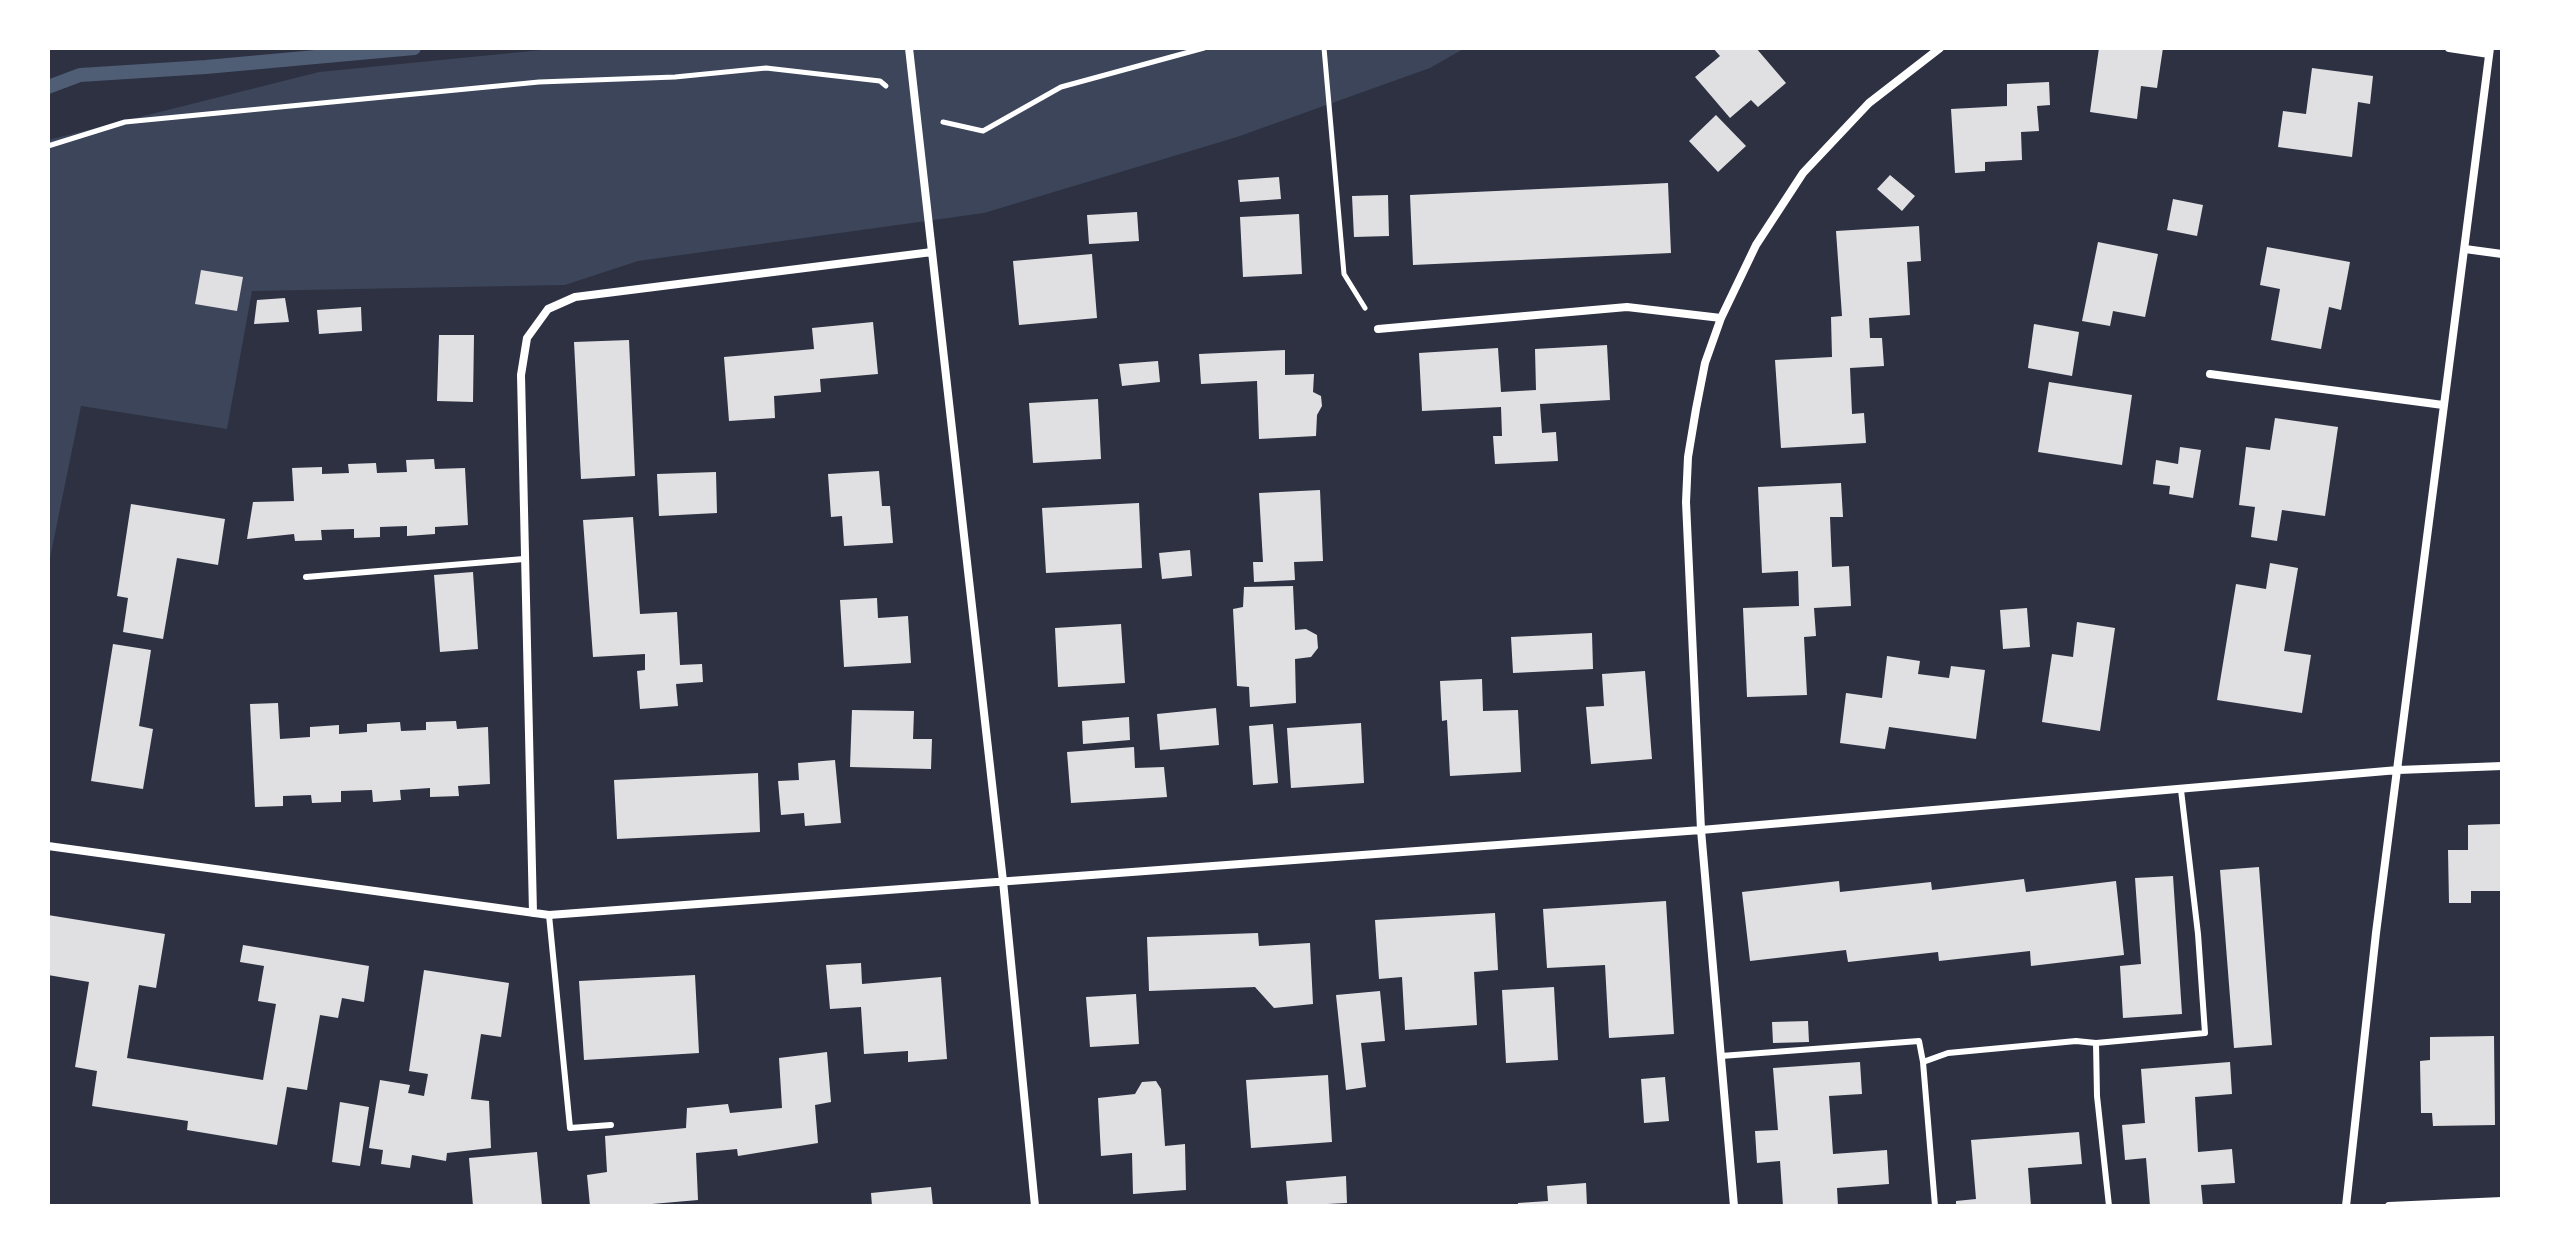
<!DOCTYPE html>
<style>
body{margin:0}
#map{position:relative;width:2550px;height:1254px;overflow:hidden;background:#2d3142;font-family:Overpass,sans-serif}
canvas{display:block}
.frame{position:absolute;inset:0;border:50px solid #fff;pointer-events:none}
</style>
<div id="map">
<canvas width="2550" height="1254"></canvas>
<div class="frame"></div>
</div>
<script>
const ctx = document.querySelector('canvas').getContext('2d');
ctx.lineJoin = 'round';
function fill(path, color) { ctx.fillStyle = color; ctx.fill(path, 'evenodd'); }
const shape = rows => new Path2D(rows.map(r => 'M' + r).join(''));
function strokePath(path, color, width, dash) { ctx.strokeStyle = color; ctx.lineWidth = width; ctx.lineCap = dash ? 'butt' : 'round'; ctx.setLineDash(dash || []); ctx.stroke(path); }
const green = shape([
 [562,48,1465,48,1430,68,1237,137,984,213,638,261,565,285,252,291,227,429,81,406,50,558,48,558,48,140,319,72]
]);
const stream = shape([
 [48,87,80,75,206,67,414,48]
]);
const building = shape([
 [1713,48,1756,48,1786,83,1758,107,1751,100,1730,118,1695,77,1720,56],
 [2099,48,2163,48,2157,88,2141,86,2137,119,2090,112],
 [2312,68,2373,76,2370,104,2358,102,2352,157,2278,147,2283,111,2306,114],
 [2049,82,2050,105,2037,106,2039,131,2021,132,2022,160,1985,162,1985,171,1955,173,1951,109,2007,106,2007,84],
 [1716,115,1746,146,1718,172,1689,141],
 [1890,175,1915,196,1902,211,1877,189],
 [1279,177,1281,199,1240,202,1238,180],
 [1668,183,1671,253,1413,265,1410,195],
 [1388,195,1389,236,1354,237,1352,196],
 [2173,199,2203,205,2197,236,2167,230],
 [1137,212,1139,241,1089,244,1087,215],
 [1299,214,1302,274,1243,277,1240,217],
 [1919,226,1921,261,1907,262,1910,315,1869,318,1870,338,1882,338,1884,366,1850,368,1852,414,1864,413,1866,443,1781,448,1775,360,1832,357,1831,317,1842,316,1836,231],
 [2098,242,2158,254,2145,317,2113,311,2110,326,2082,321],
 [2267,247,2350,262,2341,310,2329,307,2321,349,2271,340,2280,289,2260,285],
 [1092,254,1097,318,1019,325,1013,261],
 [201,270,243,277,237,311,195,304],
 [285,298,289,322,254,324,257,300],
 [361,307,362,331,319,334,317,310],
 [873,322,878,374,820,379,821,392,774,396,775,418,729,421,724,357,814,349,812,328],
 [2034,324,2079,332,2072,376,2028,368],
 [439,335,474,335,473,402,437,401],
 [629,340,635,476,581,479,574,342],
 [1607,345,1610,400,1540,404,1542,433,1556,432,1558,461,1495,464,1493,436,1502,436,1501,407,1422,411,1419,353,1498,348,1501,392,1536,390,1535,349],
 [1285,350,1285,375,1314,374,1313,392,1321,396,1322,406,1317,415,1316,436,1259,439,1257,381,1201,384,1199,354],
 [1158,361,1160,382,1122,386,1119,364],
 [2049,382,2132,395,2122,465,2038,452],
 [1098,399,1101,459,1033,463,1029,403],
 [2275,418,2338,427,2325,516,2282,510,2277,541,2251,537,2255,507,2239,505,2246,447,2270,450],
 [2180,447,2201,450,2193,498,2169,494,2170,486,2153,484,2156,460,2178,464],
 [434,459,435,469,465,468,468,525,435,527,435,534,407,536,407,526,380,527,380,537,354,538,354,529,321,530,322,540,295,541,294,534,247,539,253,502,294,501,292,468,322,467,322,474,349,473,348,464,376,463,377,473,407,472,406,460],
 [879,471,882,506,890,506,893,543,844,546,842,516,831,517,828,474],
 [716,472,717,513,659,516,657,474],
 [1841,483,1843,517,1830,517,1832,567,1849,566,1851,606,1814,608,1816,636,1804,637,1807,695,1747,697,1743,608,1799,606,1798,571,1762,573,1758,487],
 [1320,490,1323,561,1294,562,1295,580,1254,582,1253,562,1263,562,1259,493],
 [1139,503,1142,568,1046,573,1042,508],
 [131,504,225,519,218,565,177,558,163,639,123,632,128,598,117,596],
 [633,517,640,614,677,612,680,665,702,664,703,682,676,684,678,706,640,709,637,671,645,670,645,654,593,657,583,520],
 [1190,550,1192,576,1162,579,1159,553],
 [2270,563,2298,568,2284,651,2311,655,2302,713,2217,700,2236,584,2266,589],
 [473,572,478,649,440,652,434,575],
 [1293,586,1295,630,1306,629,1317,635,1318,648,1311,657,1295,659,1296,703,1250,707,1249,687,1237,686,1233,609,1243,607,1244,587],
 [877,598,878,618,908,616,911,663,844,667,840,600],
 [2027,608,2030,647,2003,649,2000,610],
 [2077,622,2115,628,2100,731,2042,722,2052,654,2073,657],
 [1121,624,1125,683,1058,687,1055,628],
 [1592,633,1593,669,1513,673,1511,637],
 [113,644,151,650,139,726,153,729,143,789,91,781],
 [1887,656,1920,661,1918,674,1949,678,1951,666,1985,670,1976,739,1889,727,1885,749,1840,743,1846,693,1882,698],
 [1645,671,1652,759,1591,764,1586,707,1604,706,1602,674],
 [1482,679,1483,711,1518,710,1521,772,1450,776,1447,720,1442,721,1440,681],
 [278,703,280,739,310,737,310,727,339,725,339,734,367,732,367,724,400,722,401,731,426,730,426,722,456,721,457,729,488,727,490,784,458,786,459,796,430,797,430,788,400,790,401,800,373,802,372,790,341,791,341,802,312,803,311,795,283,796,283,806,255,807,250,704],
 [1216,708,1219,745,1160,750,1157,714],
 [852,710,914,711,913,739,932,739,931,769,850,767],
 [1129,717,1130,740,1083,744,1082,721],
 [1361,723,1364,783,1291,788,1287,728],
 [1273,724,1278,783,1253,785,1249,726],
 [1134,747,1135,768,1164,767,1167,797,1071,803,1067,752],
 [835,760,841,823,805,826,804,813,781,815,778,781,799,780,798,763],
 [758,773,760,832,617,839,614,780],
 [2502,824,2502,891,2471,891,2471,903,2449,903,2448,850,2468,850,2468,825],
 [2259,867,2272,1045,2234,1048,2220,870],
 [2173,876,2182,1014,2123,1018,2120,966,2141,964,2135,878],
 [2024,879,2026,892,2116,881,2124,955,2031,966,2030,951,1939,961,1938,952,1848,962,1846,950,1750,961,1742,892,1839,881,1840,892,1931,882,1932,890],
 [1666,901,1674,1034,1609,1038,1605,965,1547,968,1543,909],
 [1495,913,1498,970,1474,972,1477,1025,1405,1030,1402,977,1379,979,1375,920],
 [48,915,165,934,156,988,139,985,127,1058,263,1080,276,1004,258,1001,264,966,240,962,243,945,369,966,364,1002,342,998,338,1018,320,1015,307,1090,287,1087,277,1145,187,1130,188,1121,92,1106,97,1071,75,1067,89,982,48,975],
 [1258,933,1259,946,1310,943,1313,1004,1274,1008,1255,987,1149,991,1147,937],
 [861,963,862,984,941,977,947,1059,908,1062,908,1051,864,1054,861,1007,830,1009,826,965],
 [424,970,509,983,501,1037,481,1034,471,1099,489,1101,491,1148,447,1153,446,1161,412,1155,410,1168,381,1164,383,1150,369,1148,380,1080,410,1085,408,1093,424,1096,428,1074,409,1071],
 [695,975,699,1053,584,1060,579,981],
 [1554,987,1558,1060,1506,1063,1502,990],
 [1380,991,1385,1041,1361,1043,1366,1087,1346,1090,1336,995],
 [1136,994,1139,1044,1090,1047,1086,997],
 [1808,1021,1809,1042,1773,1043,1772,1022],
 [2494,1036,2495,1125,2433,1126,2432,1113,2421,1113,2420,1061,2430,1060,2430,1037],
 [827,1052,831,1102,815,1105,818,1143,738,1156,737,1149,696,1153,698,1200,629,1206,590,1206,587,1175,607,1172,605,1136,686,1128,687,1108,728,1104,730,1113,782,1108,779,1058],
 [1860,1062,1862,1094,1829,1096,1833,1154,1887,1150,1889,1184,1837,1188,1838,1206,1783,1206,1780,1161,1757,1163,1755,1131,1778,1130,1773,1068],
 [2230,1062,2232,1094,2195,1097,2198,1152,2232,1149,2235,1183,2201,1185,2203,1206,2150,1206,2146,1158,2125,1160,2122,1125,2145,1123,2141,1069],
 [1328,1075,1332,1142,1251,1148,1246,1080],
 [1665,1077,1669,1121,1644,1123,1641,1079],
 [1156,1081,1161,1089,1165,1146,1185,1144,1186,1190,1133,1194,1132,1153,1101,1156,1098,1098,1135,1094,1142,1082],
 [340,1102,369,1107,360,1166,332,1162],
 [2079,1132,2082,1164,2028,1168,2031,1206,1956,1206,1956,1201,1976,1199,1971,1140],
 [537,1152,542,1206,473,1206,469,1158],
 [1346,1176,1347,1203,1288,1206,1286,1181],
 [1586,1183,1587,1206,1518,1206,1518,1203,1548,1201,1547,1186],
 [931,1187,933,1206,872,1206,871,1193]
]);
const path = shape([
 [1324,48,1344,274,1365,308],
 [943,122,983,131,1061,87,1204,48],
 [48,146,125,122,539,82,675,77,766,68,880,81,886,86]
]);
const service = shape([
 [306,577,524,559],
 [549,915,570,1128,611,1125],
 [1721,1056,1919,1041,1923,1062],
 [1935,1206,1923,1062,1948,1053,2076,1041,2096,1043],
 [2109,1206,2097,1096,2096,1043,2205,1033,2198,934,2181,790]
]);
const minor = shape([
 [909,48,1003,881,1035,1206],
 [2449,48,2489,54],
 [2465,249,2502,254],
 [1378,329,1627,307,1721,318],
 [2210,374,2443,405],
 [48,846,549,915,1701,830,2398,770,2502,766],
 [533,913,521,375,527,338,548,309,575,297,932,252],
 [1734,1206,1701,830,1686,502,1688,457,1696,409,1705,363,1721,318,1756,245,1803,173,1869,103,1940,48],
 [2346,1206,2376,933,2490,48],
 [2389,1206,2502,1201]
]);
fill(green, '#3c4559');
strokePath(stream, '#4f5d75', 14);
fill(building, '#e0e0e3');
strokePath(path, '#fff', 5);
strokePath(service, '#fff', 6);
strokePath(minor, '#fff', 8);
</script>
